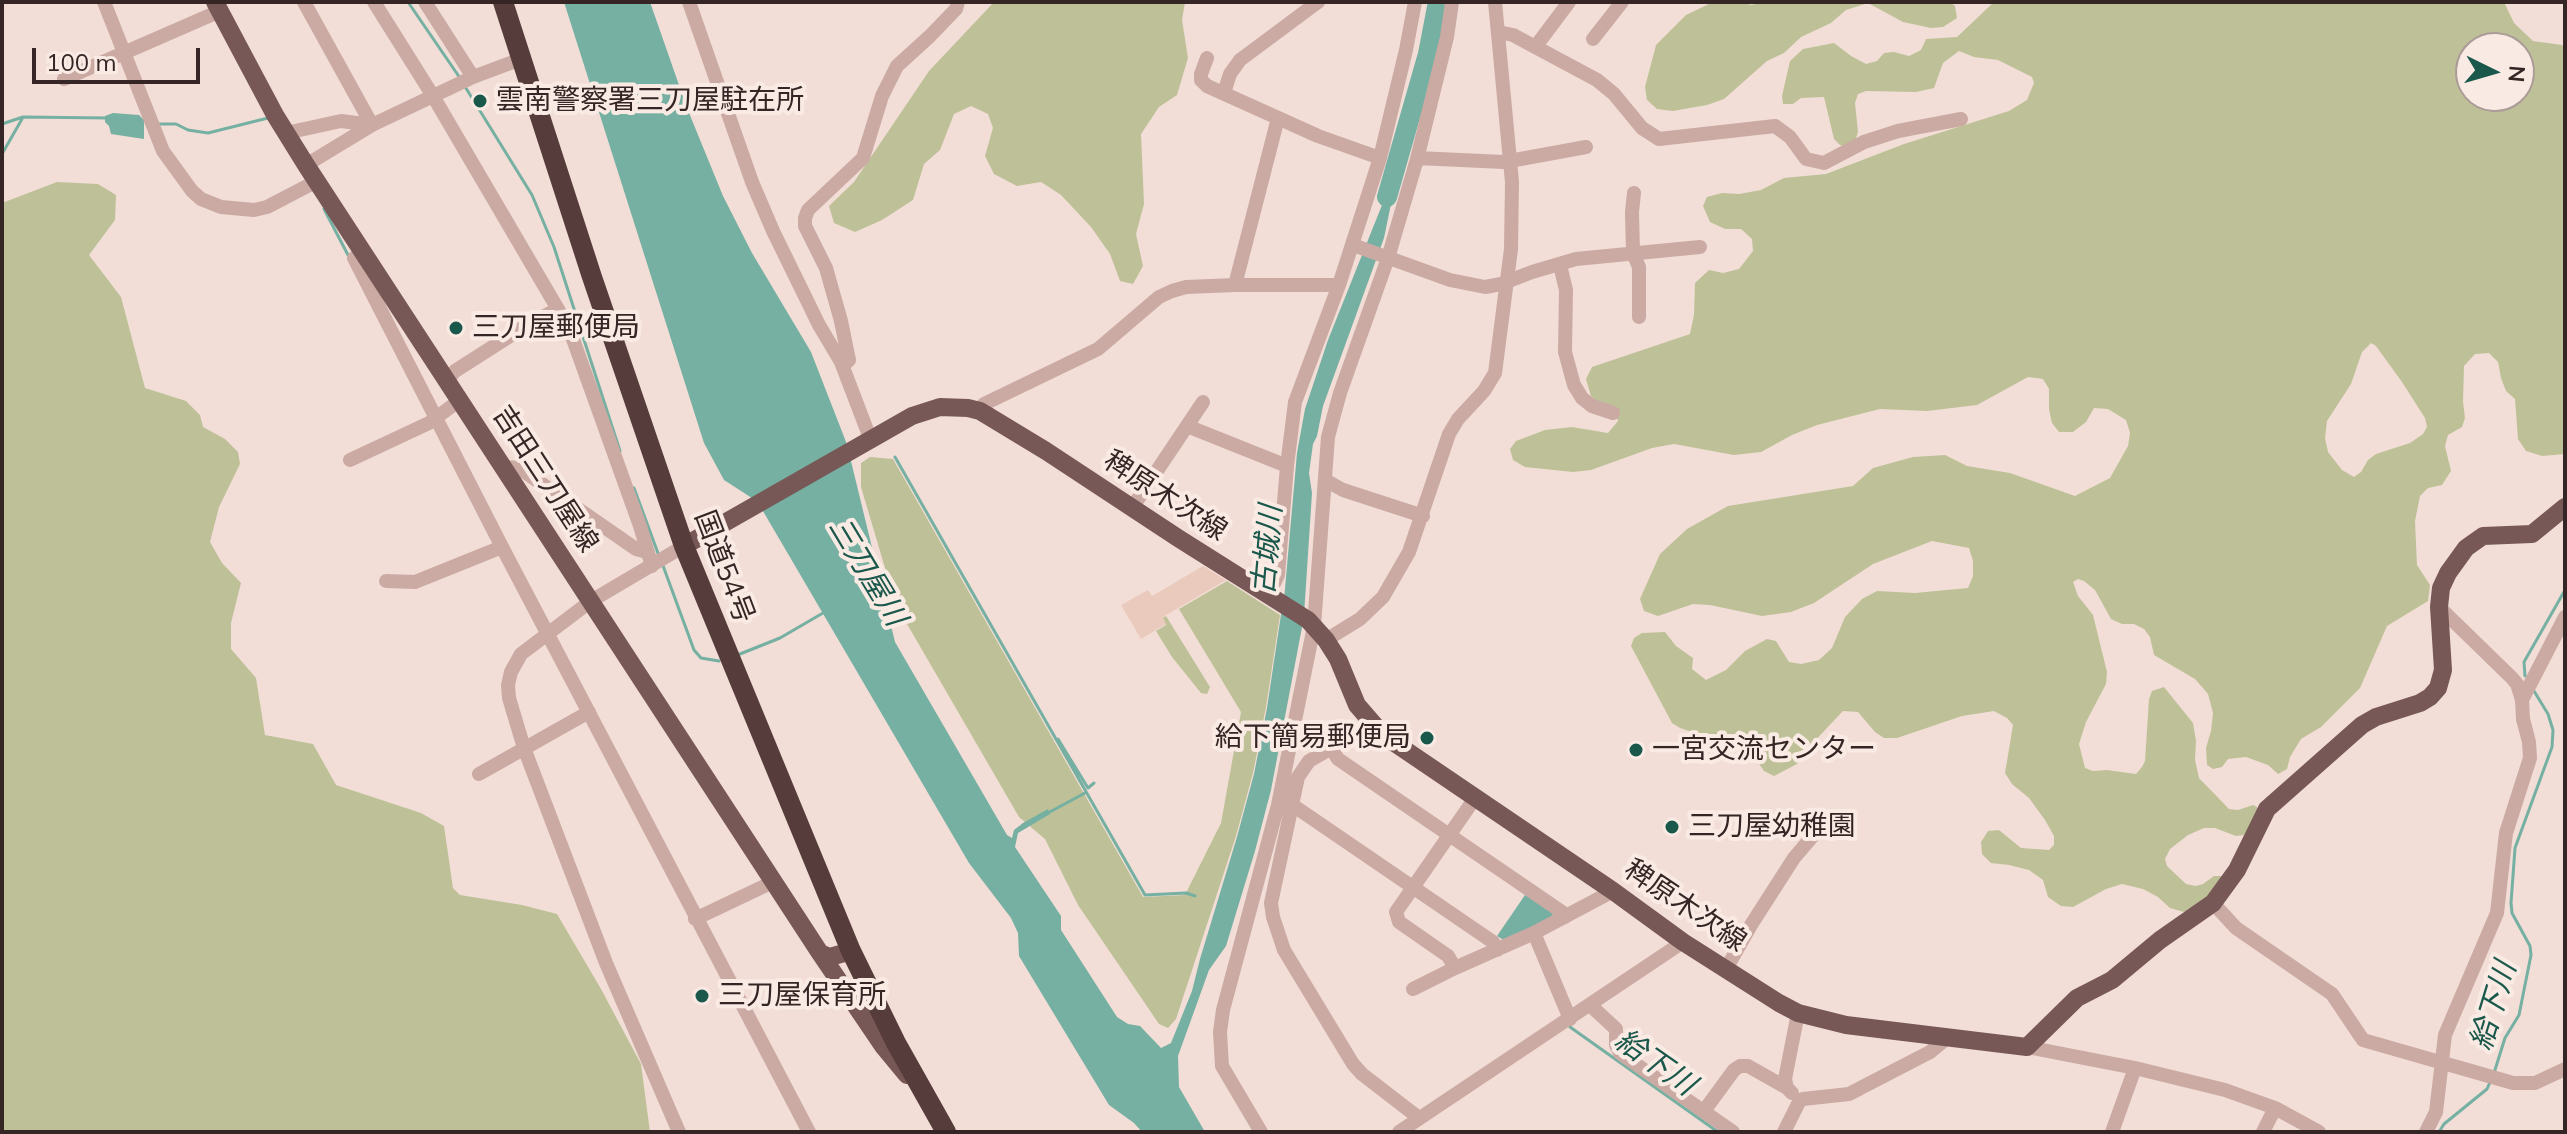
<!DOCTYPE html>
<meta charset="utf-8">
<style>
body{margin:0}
#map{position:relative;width:2567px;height:1134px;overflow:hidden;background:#f2ded7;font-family:Mulish,sans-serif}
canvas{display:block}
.frame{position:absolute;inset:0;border:4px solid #352625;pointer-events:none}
.north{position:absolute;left:2455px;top:32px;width:80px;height:80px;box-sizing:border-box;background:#faeae4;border:2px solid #ab9c98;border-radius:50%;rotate:95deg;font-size:22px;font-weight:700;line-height:32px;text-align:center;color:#352625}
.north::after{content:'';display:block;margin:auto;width:28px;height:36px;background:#1a584b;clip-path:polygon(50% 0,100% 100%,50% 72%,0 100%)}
.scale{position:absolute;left:32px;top:48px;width:168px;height:36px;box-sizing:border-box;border:4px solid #352625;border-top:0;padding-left:10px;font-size:24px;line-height:28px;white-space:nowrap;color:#352625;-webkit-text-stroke:6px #faeae4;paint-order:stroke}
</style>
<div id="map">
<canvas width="2567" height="1134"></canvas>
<div class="frame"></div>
<div class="north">N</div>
<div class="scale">100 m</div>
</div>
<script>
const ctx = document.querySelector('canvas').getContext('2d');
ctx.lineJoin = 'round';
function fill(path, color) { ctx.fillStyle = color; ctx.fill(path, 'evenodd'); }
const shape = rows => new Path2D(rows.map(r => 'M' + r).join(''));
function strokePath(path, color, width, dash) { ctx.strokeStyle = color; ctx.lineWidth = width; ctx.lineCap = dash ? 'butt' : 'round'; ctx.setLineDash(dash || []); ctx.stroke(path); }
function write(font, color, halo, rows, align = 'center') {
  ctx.font = font + ' Mulish,"Noto Sans JP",sans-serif'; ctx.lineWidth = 8; ctx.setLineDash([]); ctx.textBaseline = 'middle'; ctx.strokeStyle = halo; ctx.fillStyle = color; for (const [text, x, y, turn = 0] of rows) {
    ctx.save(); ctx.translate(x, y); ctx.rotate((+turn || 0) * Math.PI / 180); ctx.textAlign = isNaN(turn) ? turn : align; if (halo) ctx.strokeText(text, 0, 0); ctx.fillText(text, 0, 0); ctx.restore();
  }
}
const green = shape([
 [994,2,1185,2,1182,20,1188,58,1177,95,1159,107,1141,134,1144,204,1136,234,1143,266,1133,284,1120,281,1110,254,1091,227,1061,195,1041,182,1017,186,994,174,985,156,993,128,988,114,971,106,954,114,940,150,924,164,913,200,882,220,855,232,834,223,829,206,854,182,929,71],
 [1742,2,1751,5,1764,2,1950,2,1955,6,1957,18,1943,27,1931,28,1903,22,1868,3,1846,10,1831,23,1801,37,1784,53,1767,61,1724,99,1707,105,1673,111,1657,109,1647,100,1645,87,1656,45,1686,15,1711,3],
 [1994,2,2504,2,2514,23,2533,41,2562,45,2565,49,2565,454,2542,456,2526,451,2518,439,2515,399,2506,391,2501,378,2498,362,2489,353,2475,354,2464,366,2463,402,2465,418,2462,427,2448,435,2445,446,2451,471,2442,485,2428,488,2420,496,2415,521,2417,565,2430,585,2428,601,2387,626,2360,688,2321,727,2301,739,2290,757,2287,769,2278,774,2268,765,2246,757,2228,759,2222,767,2213,769,2207,765,2206,748,2211,731,2213,713,2208,694,2195,679,2154,655,2150,637,2144,629,2134,624,2122,624,2111,619,2095,590,2084,581,2078,579,2073,582,2078,596,2093,615,2107,672,2106,684,2086,722,2079,744,2085,768,2093,771,2107,770,2136,774,2142,767,2145,761,2149,699,2152,691,2164,687,2193,723,2196,741,2195,760,2199,778,2229,809,2238,810,2253,805,2257,807,2258,813,2244,835,2236,836,2215,828,2204,828,2188,835,2170,849,2165,859,2167,866,2186,884,2196,886,2203,884,2214,876,2226,876,2198,909,2184,912,2170,908,2158,897,2143,889,2122,884,2106,889,2073,907,2061,906,2048,897,2043,880,2029,870,2009,865,1991,863,1982,854,1981,842,1988,831,1999,830,2021,848,2049,850,2054,845,2054,836,2045,820,2029,798,2012,784,2005,773,2013,725,2007,718,1994,711,1962,716,1897,738,1884,738,1875,732,1858,712,1843,711,1808,748,1797,764,1774,776,1764,771,1742,739,1734,735,1701,735,1680,728,1672,723,1631,646,1634,638,1642,633,1665,632,1676,646,1693,658,1692,669,1706,680,1726,670,1745,651,1767,639,1776,641,1789,662,1801,664,1819,660,1832,648,1845,617,1862,599,1877,591,1915,593,1968,588,1973,576,1973,561,1969,548,1932,541,1873,564,1814,603,1791,612,1762,616,1710,605,1693,604,1658,616,1644,611,1640,599,1660,554,1687,529,1728,506,1853,486,1873,468,1913,457,1945,455,1967,466,2010,473,2075,496,2110,478,2128,446,2130,433,2126,420,2108,409,2094,408,2086,422,2073,432,2059,432,2052,423,2049,409,2049,389,2043,379,2028,377,1977,405,1927,411,1880,409,1817,425,1792,435,1761,452,1734,455,1674,444,1652,448,1591,470,1573,472,1525,467,1513,460,1510,449,1516,441,1545,430,1572,427,1608,433,1618,421,1612,406,1601,405,1591,396,1586,379,1592,367,1690,334,1694,315,1695,283,1709,270,1723,273,1739,269,1753,251,1752,239,1741,229,1725,229,1710,222,1703,206,1707,197,1722,193,1739,194,1761,190,1784,178,1826,174,1904,144,2009,111,2027,100,2034,83,2032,77,1998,60,1974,57,1959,51,1943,63,1934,88,1916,92,1866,91,1858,94,1855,103,1858,132,1854,145,1846,147,1840,145,1834,139,1824,97,1801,98,1793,104,1783,104,1782,96,1790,61,1803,49,1834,43,1851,56,1866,64,1877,61,1884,53,1894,52,1909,56,1921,50,1926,39,1957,37],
 [2471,48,2519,48,2519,96,2471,96],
 [2371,343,2376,346,2402,382,2425,418,2427,427,2423,434,2410,443,2376,454,2368,460,2361,472,2354,477,2342,470,2328,452,2325,438,2327,421,2351,384,2362,352],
 [57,182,98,184,116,195,115,220,89,255,121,297,145,388,186,401,200,415,203,427,225,439,238,452,240,464,219,507,210,542,222,563,241,583,231,623,231,649,256,678,265,735,313,744,336,785,421,813,444,826,453,888,460,895,522,905,557,914,601,989,641,1064,650,1132,2,1132,2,203],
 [870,457,893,459,1143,897,1185,895,1221,823,1241,712,1179,609,1227,581,1280,615,1266,707,1253,773,1236,836,1176,1019,1168,1028,1159,1024,1078,905,1045,839,1019,817,896,605,861,487,861,463],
 [1166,616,1210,687,1207,694,1201,693,1172,657,1156,631,1166,625,1162,618]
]);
const plaza = shape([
 [1203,566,1226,580,1163,617,1166,624,1141,639,1121,605,1148,590,1152,596]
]);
const water = shape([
 [564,2,650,2,687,108,723,196,752,253,811,352,848,447,755,500,724,480,704,443],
 [113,113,139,115,144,120,144,139,111,134,109,126,105,122,105,116],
 [1400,160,1384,238,1323,406,1317,436,1313,444,1309,473,1312,493,1304,615,1284,600,1297,453,1305,409,1328,340],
 [849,453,895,642,1007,835,1012,838,1014,830,1023,823,1048,809,1050,814,1018,833,1015,847,1061,916,1061,930,1117,1017,1128,1024,1140,1026,1161,1048,1171,1043,1192,991,1200,959,1237,837,1254,774,1267,708,1282,608,1303,622,1271,790,1255,851,1226,946,1209,970,1178,1056,1179,1087,1205,1132,1142,1132,1134,1123,1109,1105,1019,956,1018,933,1011,918,969,863,760,506],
 [1525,895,1553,913,1552,919,1507,942,1497,936]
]);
const stream = shape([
 [408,2,460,78],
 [464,85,532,195,554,247,620,451],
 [2,124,23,117,108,118],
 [159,124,176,124,188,130,208,133,268,118],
 [2,154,22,119],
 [324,209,348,255],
 [895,457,1145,895,1186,893,1195,896],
 [634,488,659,556],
 [662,563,694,650,701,658,719,661],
 [740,654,780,638,823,613],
 [2525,676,2524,662,2565,590],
 [1058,739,1088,788,1094,783],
 [1046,814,1085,793],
 [1570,1027,1718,1132],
 [2494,1073,2505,1038,2519,1015,2531,955,2530,946,2512,913,2511,903,2515,848,2552,747,2553,730,2548,714,2534,691],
 [2439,1132,2444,1124,2487,1089,2491,1080]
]);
const river = shape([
 [1387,197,1428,54,1438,2]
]);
const minor = shape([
 [104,2,163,151,192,191,201,199,221,207,254,210,267,207,317,181],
 [304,2,372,125],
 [374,2,433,96,569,328,640,526,652,566],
 [425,2,473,77],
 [689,2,752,182,773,231,819,325,841,362,870,438],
 [1498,32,1513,35,1597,80,1614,94,1642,128,1659,139,1775,126,1790,137,1806,159,1824,163,1864,142,1898,131,1961,119],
 [1593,39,1622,2],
 [1536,46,1569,2],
 [1207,58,1201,74,1201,80,1207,86,1318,136,1380,158],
 [64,79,220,11],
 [1224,93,1230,74,1240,60,1318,2],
 [286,133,341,121,372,125],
 [1417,158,1504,162,1586,147],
 [306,165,372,125,473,77,521,59],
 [1634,193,1632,212,1633,253,1639,267,1639,317],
 [1353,245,1450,280,1485,287,1501,284,1532,272,1576,259,1700,247],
 [364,253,354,258,502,547,809,1132],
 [1560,265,1566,290,1565,352,1574,385,1582,398,1592,406,1613,413],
 [1235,285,1278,118],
 [843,366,849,360,841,321,826,268,805,226,805,218,808,210,863,158,882,96,897,66,930,36,956,9,958,2],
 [447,381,455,371,527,325,558,309],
 [980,411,984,404,1098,349,1159,297,1172,291,1186,287,1235,285,1339,285],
 [1187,426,1287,466],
 [350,460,429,423,460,400],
 [504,467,519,468,636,549,647,552],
 [1325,480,1343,490,1423,516],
 [1132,508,1203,402],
 [386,581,415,582,502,547],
 [1269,594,1278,575,1287,466,1295,402,1339,285,1380,158,1406,50,1415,2],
 [2439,607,2512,678,2517,684,2522,700],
 [1326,640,1360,619,1383,597,1409,552,1449,434,1458,419,1484,391,1495,373,1511,249,1512,182,1495,2],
 [1372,725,1309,761,1298,777,1271,903,1273,917,1284,950,1353,1064,1362,1074,1419,1118],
 [1331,748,1338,759,1562,912,1565,917],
 [479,774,589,712],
 [1475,798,1396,912,1399,922,1448,956,1455,968,1534,933,1613,891],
 [1291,804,1493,942,1497,950],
 [2213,903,2236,928,2332,994,2363,1040,2513,1083,2535,1083,2565,1069],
 [695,919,775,881],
 [1534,933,1570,1019],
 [1726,969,1751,925,1794,858,1823,824],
 [1413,989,1455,968],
 [1590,1005,1616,1029,1616,1045,1620,1053,1733,1132],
 [2027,1047,2135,1068,2225,1090,2275,1108,2319,1132],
 [1792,1093,1787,1088,1785,1079,1798,1013],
 [1704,1111,1734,1070,1740,1066,1748,1066,1787,1088],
 [679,1132,606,963,524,748,509,698,508,685,511,672,521,654,591,601,684,546],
 [1261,1132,1222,1066,1220,1032,1223,1010,1278,805,1314,626,1328,437,1340,393,1388,258,1417,159,1447,37,1452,2],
 [1399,1132,1683,942],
 [1784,1132,1799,1102,1803,1099,1849,1094,1930,1052,1947,1038],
 [2112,1132,2135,1068],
 [2263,1132,2275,1108],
 [2426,1132,2436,1112,2445,1035,2497,913,2506,833,2530,758,2529,742,2523,719,2522,700,2565,617]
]);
const major = shape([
 [215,2,275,115,306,165,820,953,830,957,851,951],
 [684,546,912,416,940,407,968,408,980,411,1046,451,1178,538,1308,620,1326,640,1338,659,1357,705,1383,735,1613,891,1683,942,1779,1003,1798,1013,1846,1025,2027,1047,2077,998,2112,980,2160,940,2213,903,2237,870,2267,809,2362,725,2376,717,2420,703,2430,697,2438,688,2443,670,2439,607,2441,588,2448,573,2466,548,2483,536,2532,534,2565,507],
 [820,953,883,1046,907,1075]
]);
const highway = shape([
 [503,2,592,277,684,546,851,951,896,1043,946,1132]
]);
const markers = [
 [480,101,8,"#1a584b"],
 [456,328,8,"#1a584b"],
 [1427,738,8,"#1a584b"],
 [1636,750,8,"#1a584b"],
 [1672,827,8,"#1a584b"],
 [702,996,8,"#1a584b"]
];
const poiNames = [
 ["雲南警察署三刀屋駐在所",496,101],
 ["三刀屋郵便局",472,328],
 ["給下簡易郵便局",1411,738,"right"],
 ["一宮交流センター",1652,750],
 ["三刀屋幼稚園",1688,827],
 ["三刀屋保育所",718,996]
];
const streetNames = [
 ["吉田三刀屋線",545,479,57],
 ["稗原木次線",1165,496,33],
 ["国道54号",724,567,69],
 ["稗原木次線",1685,906,34]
];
const waterNames = [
 ["古城川",1268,550,-85],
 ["三刀屋川",867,572,59],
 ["給下川",2494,1006,-73],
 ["給下川",1655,1063,35]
];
fill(green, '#bec197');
fill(plaza, '#ebcabe');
fill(water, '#75b0a2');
strokePath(stream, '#75b0a2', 3);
strokePath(river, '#75b0a2', 20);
strokePath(minor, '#caaaa3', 14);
strokePath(major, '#785856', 18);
strokePath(highway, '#563d3c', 20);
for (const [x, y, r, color] of markers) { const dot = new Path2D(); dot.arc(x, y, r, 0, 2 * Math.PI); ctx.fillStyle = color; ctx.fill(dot); strokePath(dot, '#faeae4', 3); }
write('28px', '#352625', '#faeae4', poiNames, 'left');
write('28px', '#352625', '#faeae4', streetNames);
write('italic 30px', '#1a584b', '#faeae4', waterNames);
</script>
